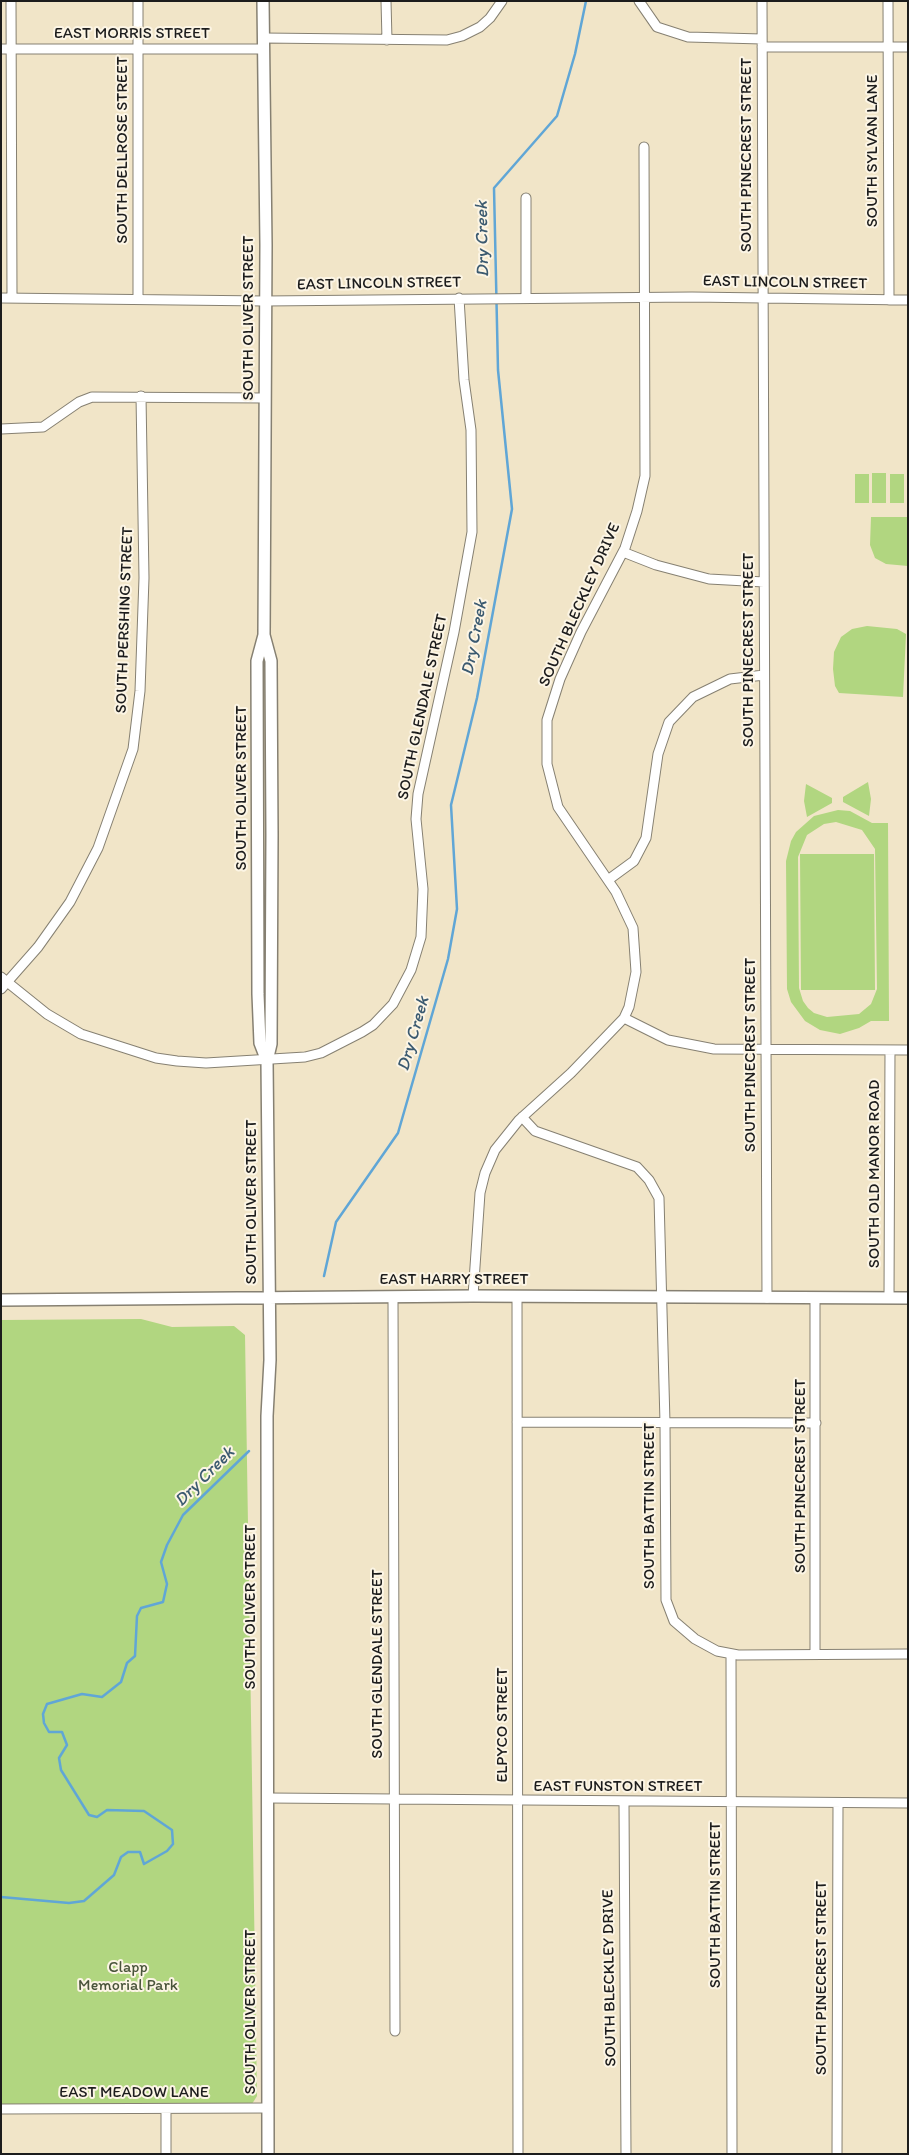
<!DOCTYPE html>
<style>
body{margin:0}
#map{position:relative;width:909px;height:2155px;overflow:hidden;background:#f1e5c8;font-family:Itim,sans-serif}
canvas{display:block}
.frame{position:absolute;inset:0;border:2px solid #1c1c1c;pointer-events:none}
</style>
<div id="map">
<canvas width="909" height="2155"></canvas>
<div class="frame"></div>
</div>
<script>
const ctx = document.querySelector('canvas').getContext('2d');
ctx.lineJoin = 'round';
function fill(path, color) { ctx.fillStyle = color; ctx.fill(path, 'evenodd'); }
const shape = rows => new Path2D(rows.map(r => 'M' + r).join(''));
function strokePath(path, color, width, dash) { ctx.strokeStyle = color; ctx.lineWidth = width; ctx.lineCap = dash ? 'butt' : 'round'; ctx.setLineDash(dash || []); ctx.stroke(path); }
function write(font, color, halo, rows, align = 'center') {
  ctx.font = font + ' Itim,sans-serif'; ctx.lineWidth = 4; ctx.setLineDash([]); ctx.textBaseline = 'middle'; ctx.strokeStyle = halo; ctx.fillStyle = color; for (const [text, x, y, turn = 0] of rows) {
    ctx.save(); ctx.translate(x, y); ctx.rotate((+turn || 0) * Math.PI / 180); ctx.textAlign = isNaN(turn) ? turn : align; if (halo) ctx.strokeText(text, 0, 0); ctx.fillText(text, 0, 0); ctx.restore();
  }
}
const green = shape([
 [872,473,886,473,886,503,872,503],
 [855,474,869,474,869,503,855,503],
 [890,474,904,474,904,503,890,503],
 [871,517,908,517,908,566,886,564,875,558,870,545],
 [867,626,897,629,906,634,903,697,839,693,835,686,833,669,834,652,841,637,852,629],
 [868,782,871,799,869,816,843,802,843,797],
 [806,784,832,798,832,803,807,817,804,801],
 [838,810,850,811,872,823,888,823,889,1021,871,1021,859,1028,840,1034,820,1030,805,1021,791,1002,787,989,786,861,791,841,796,832,814,816],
 [836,822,862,830,875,849,877,989,871,1004,859,1014,827,1017,814,1013,808,1008,803,1001,799,988,798,857,807,835,824,824],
 [800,854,874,854,875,990,801,990],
 [141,1319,172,1327,234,1326,245,1335,257,2096,252,2104,1,2106,1,1320]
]);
const stream = shape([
 [324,1276,336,1222,398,1133,448,959,457,909,451,805,477,698,512,509,498,370,494,188,557,116,575,54,586,1],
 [1,1897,69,1903,84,1901,114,1875,121,1857,128,1852,140,1852,144,1864,167,1851,173,1844,172,1830,144,1811,107,1810,97,1817,89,1815,61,1770,59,1758,67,1745,62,1732,49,1732,44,1723,43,1714,47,1704,82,1694,102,1697,121,1682,127,1663,135,1656,137,1616,141,1608,163,1602,167,1584,161,1562,167,1545,183,1515,249,1451]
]);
const minor = shape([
 [11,1,12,297],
 [138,1,138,299],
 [386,1,387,40],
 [639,1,657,27,688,37,762,39],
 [762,1,767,1298],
 [888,1,889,300],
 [263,38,447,40,462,36,480,27,490,18,502,1],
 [762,47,908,47],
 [1,49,263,49],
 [1,298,265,301,692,297,908,300],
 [526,298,526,198],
 [1,429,43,427,79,402,92,397,265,398],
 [623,552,656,565,709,579,764,582],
 [608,880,634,861,646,838,658,754,669,722,693,697,730,679,764,675],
 [1,977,47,1014,81,1034,156,1058,177,1061,206,1063,305,1057,321,1053,362,1032,373,1025,393,1004,411,970,421,937,423,889,416,819,418,794,454,632,472,532,471,430,464,380,459,298],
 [1,989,38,947,70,902,98,848,133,749,140,691,144,578,141,396],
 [624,1018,668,1040,714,1049,908,1050],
 [522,1117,535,1131,637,1167,649,1180,659,1198,665,1423,666,1600,674,1621,695,1639,717,1651,738,1655,908,1654],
 [473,1296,480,1193,485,1173,495,1150,519,1120,571,1073,624,1018,629,1007,636,972,633,928,616,892,558,807,547,764,547,720,560,679,581,632,625,548,637,511,645,476,644,147],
 [517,1296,518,2154],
 [393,1297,395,2031],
 [815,1298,815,1654],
 [889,1298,890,1050],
 [517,1422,816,1423],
 [731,1654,732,2154],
 [268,1798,908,1803],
 [624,1802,626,2154],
 [1,2109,268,2108],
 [166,2109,166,2154],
 [837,2154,838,1803]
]);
const major = shape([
 [263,1,266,245,264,635,257,661,258,994,260,1043,267,1061],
 [264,635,271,661,272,835,271,1044,267,1061,270,1360,267,1416,268,2154],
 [1,1300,473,1296,908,1298]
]);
const streetNames = [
 ["EAST MORRIS STREET",132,34],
 ["SOUTH DELLROSE STREET",123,150,-90],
 ["SOUTH SYLVAN LANE",873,151,-90],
 ["SOUTH PINECREST STREET",747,155,-90],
 ["EAST LINCOLN STREET",785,283,1],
 ["EAST LINCOLN STREET",379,284,-1],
 ["SOUTH OLIVER STREET",249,318,-90],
 ["SOUTH BLECKLEY DRIVE",580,605,-66],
 ["SOUTH PERSHING STREET",125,620,-88],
 ["SOUTH PINECREST STREET",749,650,-90],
 ["SOUTH GLENDALE STREET",423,707,-78],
 ["SOUTH OLIVER STREET",242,788,-90],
 ["SOUTH PINECREST STREET",751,1055,-90],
 ["SOUTH OLD MANOR ROAD",875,1174,-90],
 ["SOUTH OLIVER STREET",252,1202,-90],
 ["EAST HARRY STREET",454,1280],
 ["SOUTH PINECREST STREET",801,1476,-90],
 ["SOUTH BATTIN STREET",650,1506,-90],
 ["SOUTH OLIVER STREET",251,1607,-90],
 ["SOUTH GLENDALE STREET",378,1664,-90],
 ["ELPYCO STREET",503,1725,-90],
 ["EAST FUNSTON STREET",618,1787],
 ["SOUTH BATTIN STREET",716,1905,-90],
 ["SOUTH BLECKLEY DRIVE",610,1978,-91],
 ["SOUTH PINECREST STREET",822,1978,-90],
 ["SOUTH OLIVER STREET",251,2012,-90],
 ["EAST MEADOW LANE",134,2093]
];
const parkNames = [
 ["Clapp",128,1968],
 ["Memorial Park",128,1986]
];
const waterNames = [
 ["Dry Creek",483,239,-91],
 ["Dry Creek",475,638,-79],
 ["Dry Creek",414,1034,-74],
 ["Dry Creek",205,1477,-45]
];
fill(green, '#b1d680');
strokePath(stream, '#60a6d6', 2.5);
strokePath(minor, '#868072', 11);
strokePath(major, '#868072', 14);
strokePath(minor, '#fff', 9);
strokePath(major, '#fff', 11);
write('16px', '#1c1c1c', '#fcf5e5', streetNames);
write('16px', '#49543a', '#fcf5e5', parkNames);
write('italic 18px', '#3b5a70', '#fcf5e5', waterNames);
</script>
